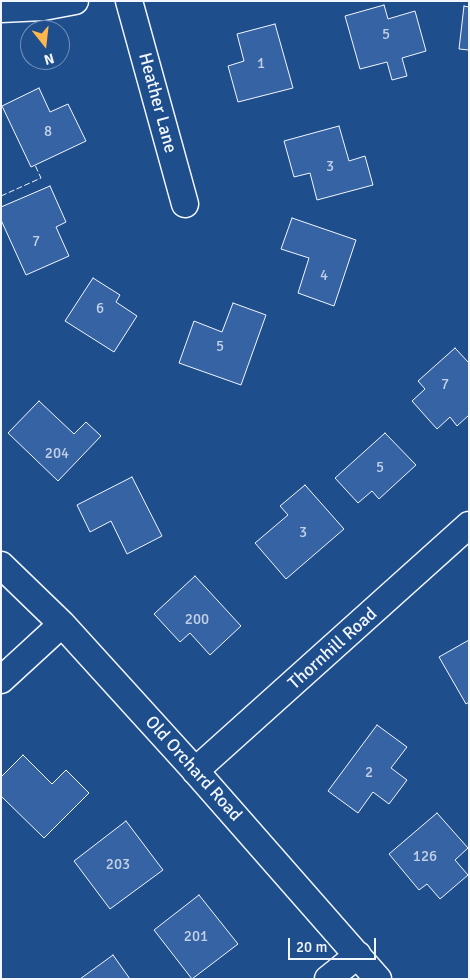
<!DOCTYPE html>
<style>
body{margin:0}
#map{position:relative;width:470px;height:980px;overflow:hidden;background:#1f4e8c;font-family:Signika,sans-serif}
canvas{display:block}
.frame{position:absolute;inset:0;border:2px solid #f2f6ff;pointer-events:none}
.north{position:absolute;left:20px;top:20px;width:50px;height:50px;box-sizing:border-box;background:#1f4e8c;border:1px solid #7391ba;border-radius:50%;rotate:164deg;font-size:14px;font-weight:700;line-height:20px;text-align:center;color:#f2f6ff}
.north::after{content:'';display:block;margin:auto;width:18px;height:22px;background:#ffb74d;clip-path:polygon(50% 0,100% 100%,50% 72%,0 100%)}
.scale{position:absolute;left:288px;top:938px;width:88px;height:22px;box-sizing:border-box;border:2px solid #f2f6ff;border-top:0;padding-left:6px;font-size:15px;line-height:18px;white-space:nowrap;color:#f2f6ff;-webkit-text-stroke:4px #1f4e8c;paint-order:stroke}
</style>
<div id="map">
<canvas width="470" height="980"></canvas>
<div class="frame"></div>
<div class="north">N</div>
<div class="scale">20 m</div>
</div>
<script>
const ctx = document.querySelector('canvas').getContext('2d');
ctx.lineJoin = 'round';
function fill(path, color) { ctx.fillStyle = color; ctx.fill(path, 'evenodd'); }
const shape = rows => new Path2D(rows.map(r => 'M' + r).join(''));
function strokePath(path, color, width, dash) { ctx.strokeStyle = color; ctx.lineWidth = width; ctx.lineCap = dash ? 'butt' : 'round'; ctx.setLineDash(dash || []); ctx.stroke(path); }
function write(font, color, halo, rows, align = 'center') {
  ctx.font = font + ' Signika,sans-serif'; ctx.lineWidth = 4; ctx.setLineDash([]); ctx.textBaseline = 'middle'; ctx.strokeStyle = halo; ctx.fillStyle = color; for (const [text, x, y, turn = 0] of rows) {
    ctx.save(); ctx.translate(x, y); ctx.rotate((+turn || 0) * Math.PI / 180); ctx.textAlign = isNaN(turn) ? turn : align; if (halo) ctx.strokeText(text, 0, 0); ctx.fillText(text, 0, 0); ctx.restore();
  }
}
const building = shape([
 [384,5,388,19,415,11,426,51,402,58,407,76,392,80,387,62,360,69,345,16,384,5],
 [464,6,469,7,469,50,459,49,464,6],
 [275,24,293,88,238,102,228,66,244,61,237,34,275,24],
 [39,88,50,112,68,104,86,141,31,167,2,106,39,88],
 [339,126,349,161,365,156,373,185,317,200,310,173,294,177,284,141,339,126],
 [50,186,66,222,56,227,69,256,26,275,1,220,1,207,50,186],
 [292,218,356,240,334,306,298,293,309,258,281,249,292,218],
 [93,278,120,295,116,302,137,316,114,352,65,321,93,278],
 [233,303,266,315,241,385,179,363,194,321,222,332,233,303],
 [455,348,469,363,469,415,457,426,450,417,437,429,412,401,425,389,418,381,455,348],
 [39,401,74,434,86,422,101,436,58,481,8,433,39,401],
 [385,433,416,465,379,499,372,491,358,503,335,478,385,433],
 [132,477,162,536,127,554,111,521,90,532,77,505,132,477],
 [305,485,344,529,286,579,255,543,288,515,280,506,305,485],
 [195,576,241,626,210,655,190,633,180,642,154,614,195,576],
 [469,640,469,702,466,704,439,657,469,640],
 [377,725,407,747,391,768,407,780,389,804,373,792,358,813,328,791,377,725],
 [23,755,52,784,66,770,89,793,44,838,1,796,1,777,23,755],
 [437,813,468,848,455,860,468,875,440,899,427,884,419,890,389,854,437,813],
 [126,821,163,870,110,909,74,861,126,821],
 [199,895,238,944,192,979,154,930,199,895],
 [113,955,130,979,80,979,113,955]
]);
const minor = shape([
 [129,1,185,204],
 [1,9,43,7,75,1],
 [1,565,62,624,191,766,378,979],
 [1,680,62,624],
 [195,771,469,525],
 [328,979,358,955]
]);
const fence = shape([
 [1,196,41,178,35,165]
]);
const numberNames = [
 ["5",386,35],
 ["1",261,64],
 ["8",48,132],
 ["3",330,167],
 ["7",36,242],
 ["4",324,276],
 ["6",100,309],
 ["5",220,347],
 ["7",445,385],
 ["204",57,454],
 ["5",380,468],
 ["3",303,533],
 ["200",197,620],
 ["2",369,773],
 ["126",425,857],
 ["203",118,865],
 ["201",196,937]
];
const streetNames = [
 ["Heather Lane",157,103,75],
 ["Thornhill Road",333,649,-42],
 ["Old Orchard Road",193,769,48]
];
fill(building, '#3563a3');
strokePath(building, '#f2f6ff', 1);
strokePath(minor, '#f2f6ff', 29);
strokePath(minor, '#1f4e8c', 26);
strokePath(fence, '#f2f6ff', 1, [6, 2.5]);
write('15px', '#c3d1e8', null, numberNames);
write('18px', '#f2f6ff', '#1f4e8c', streetNames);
</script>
